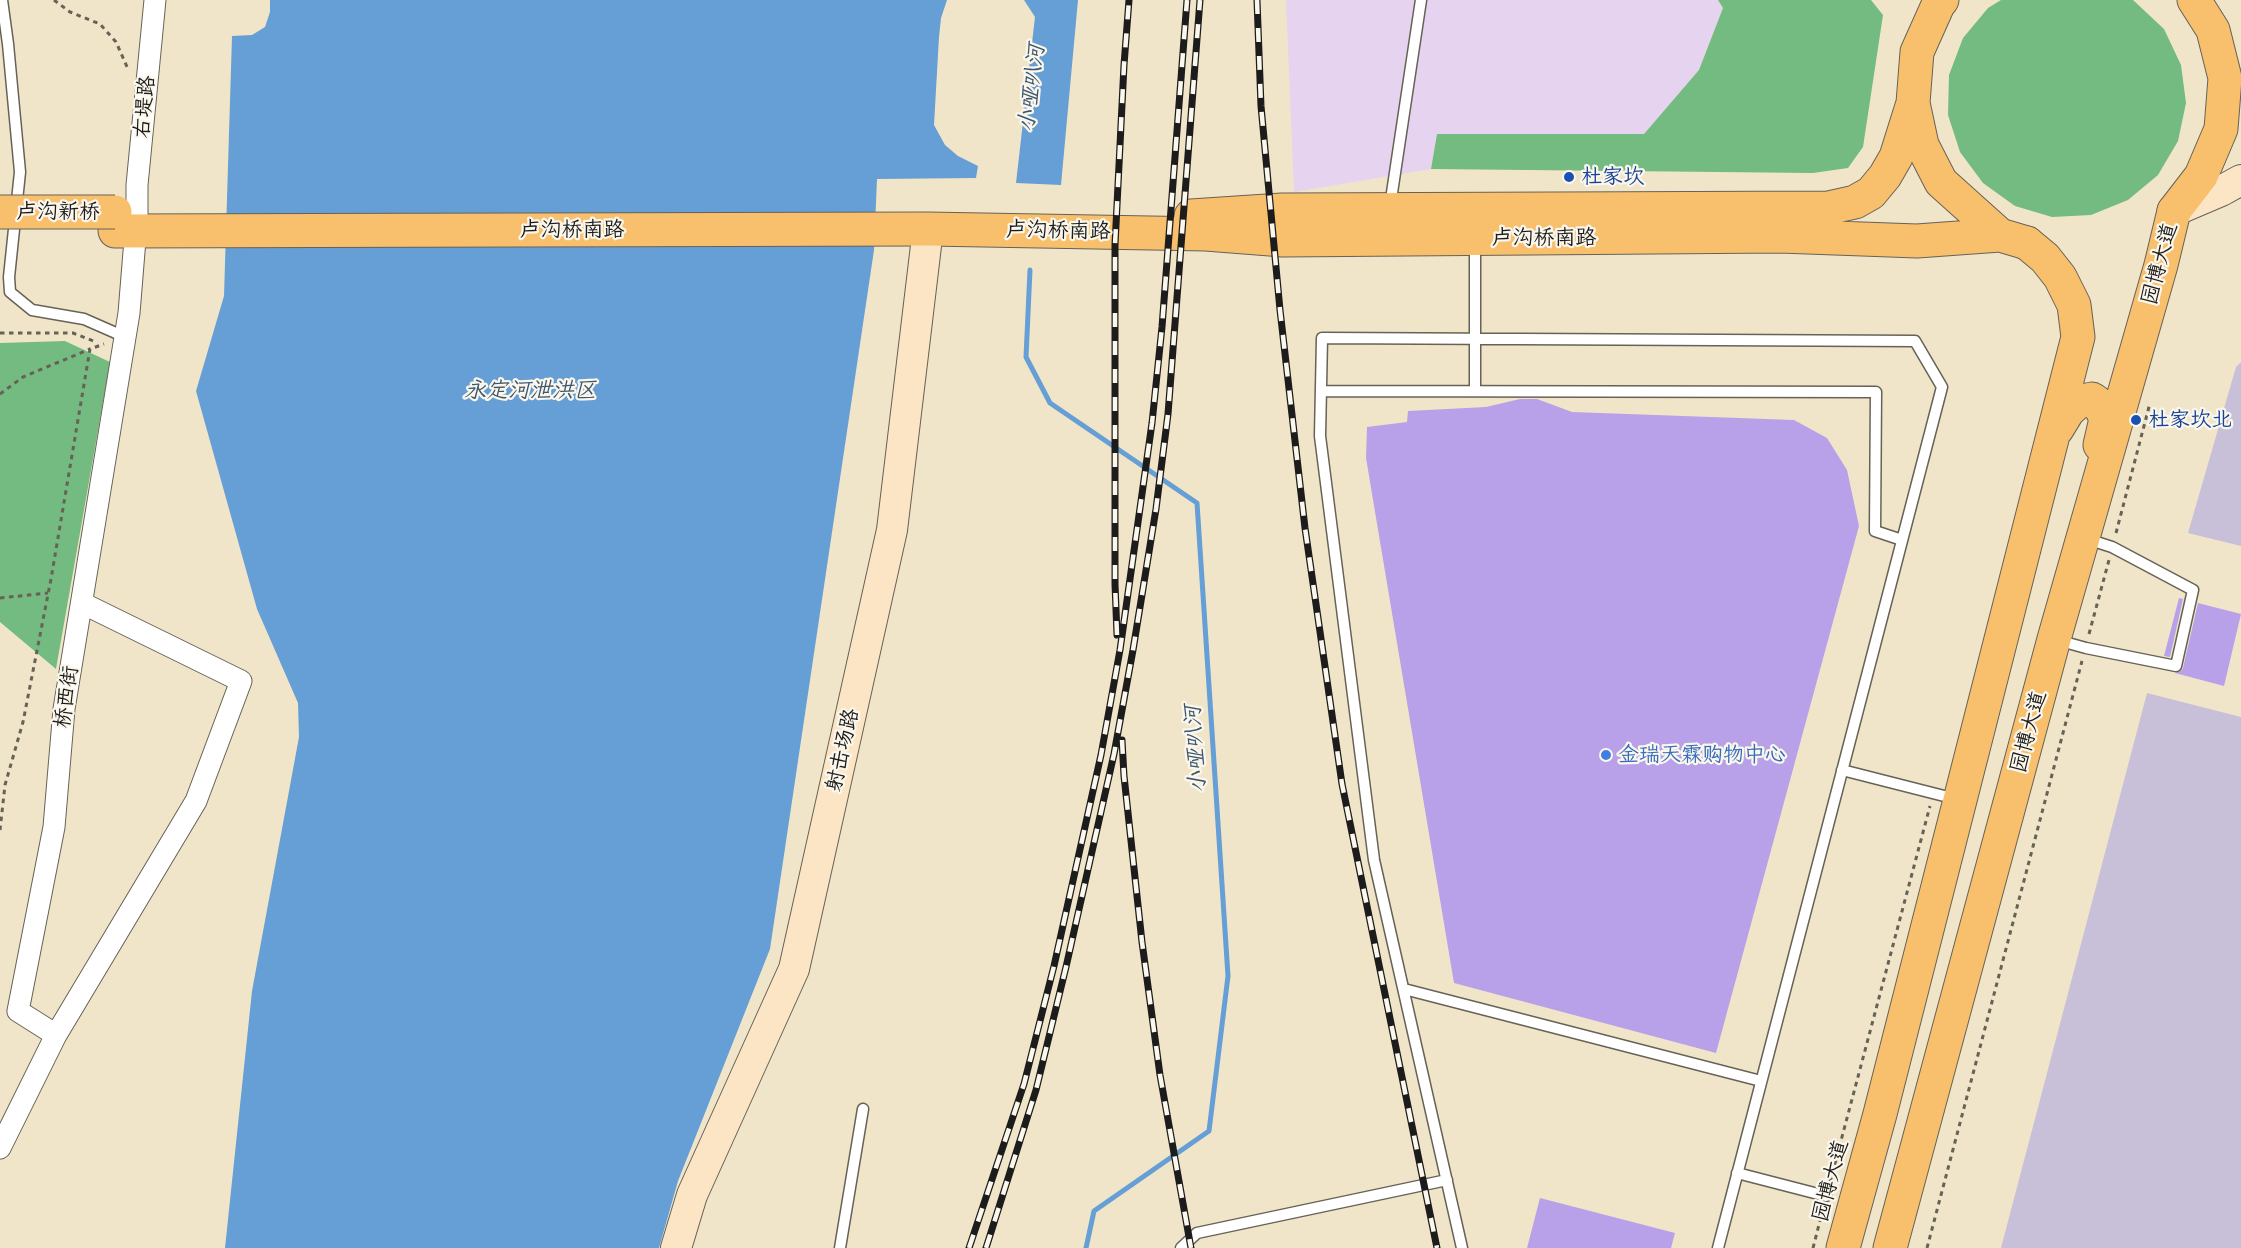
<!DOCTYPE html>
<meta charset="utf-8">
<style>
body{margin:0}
canvas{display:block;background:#f0e5c8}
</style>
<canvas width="2241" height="1248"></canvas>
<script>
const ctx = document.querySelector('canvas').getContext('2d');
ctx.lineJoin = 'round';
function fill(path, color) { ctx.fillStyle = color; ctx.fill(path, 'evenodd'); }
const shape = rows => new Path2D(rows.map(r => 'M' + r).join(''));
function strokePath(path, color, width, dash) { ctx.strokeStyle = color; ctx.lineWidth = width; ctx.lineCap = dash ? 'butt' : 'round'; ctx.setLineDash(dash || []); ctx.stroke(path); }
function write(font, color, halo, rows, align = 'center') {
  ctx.font = font + ' "Playpen Sans","LXGW WenKai TC",sans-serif'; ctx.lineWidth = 4.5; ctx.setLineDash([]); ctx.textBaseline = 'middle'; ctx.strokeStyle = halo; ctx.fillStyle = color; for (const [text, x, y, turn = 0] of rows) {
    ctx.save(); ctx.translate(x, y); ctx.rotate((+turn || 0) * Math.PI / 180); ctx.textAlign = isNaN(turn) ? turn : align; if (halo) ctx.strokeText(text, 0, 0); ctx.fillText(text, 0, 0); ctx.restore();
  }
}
const built = shape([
 [1286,0,1718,0,1723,8,1699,70,1644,134,1437,134,1431,169,1294,192]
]);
const industrial = shape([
 [2241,362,2241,546,2188,533,2236,367],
 [2147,693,2241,717,2241,1248,2001,1248]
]);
const forest = shape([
 [1718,0,1871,0,1883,15,1863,147,1848,168,1813,173,1431,169,1437,134,1644,134,1699,70,1723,8],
 [2001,0,2133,0,2164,29,2181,65,2186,103,2178,141,2158,175,2128,200,2091,215,2052,217,2015,206,1983,183,1960,152,1948,115,1949,75,1963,38,1988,8],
 [65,341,110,362,56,669,0,622,0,343]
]);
const water = shape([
 [270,0,947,0,941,18,939,37,934,125,945,145,958,156,978,166,976,178,877,179,874,250,770,949,678,1181,659,1248,225,1248,252,991,299,737,298,703,257,609,196,391,224,296,232,36,252,35,265,27,270,12],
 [1024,0,1078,0,1061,185,1016,183,1035,17]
]);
const stream = shape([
 [1030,270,1026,357,1050,403,1197,503,1228,976,1209,1131,1094,1211,1086,1248]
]);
const building = shape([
 [1520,399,1537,399,1572,412,1794,420,1827,438,1847,470,1859,526,1716,1053,1454,983,1366,458,1367,427,1407,422,1408,411,1486,407],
 [2179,598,2183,599,2170,657,2164,656],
 [2198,603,2241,614,2224,686,2175,673,2181,671,2183,668],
 [1540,1198,1675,1233,1671,1248,1527,1248]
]);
const path = shape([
 [54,0,70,12,100,24,116,42,128,69],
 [0,333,73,333,96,342],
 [0,394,23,377,90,349],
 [2116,533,2150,403],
 [0,598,48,593],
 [2089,634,2109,560],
 [0,830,5,785,23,722,51,579,90,349,104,344],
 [1830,1182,1930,806],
 [1813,1248,1823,1209],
 [1927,1248,2082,661]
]);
const lane = shape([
 [2,0,8,44,20,172,9,277,10,292,32,310,84,319,125,337],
 [1390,206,1421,0],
 [1475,241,1475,391],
 [1321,391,1876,392,1875,531,1902,540],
 [2057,640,2086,648,2176,666,2193,590,2112,547,2087,539],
 [1842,770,1956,799],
 [1404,989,1761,1081],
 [1737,1173,1826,1196],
 [840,1248,863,1109],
 [1181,1248,1197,1233,1447,1180],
 [1462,1248,1374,860,1320,436,1322,338,1915,341,1942,387,1718,1248]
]);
const street = shape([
 [56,1035,196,801,241,681,82,603],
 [0,1148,56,1035,18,1011,54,827,64,709,129,313,137,215,137,185,155,0]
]);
const secondary = shape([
 [2174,211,2221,191,2241,180],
 [676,1248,692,1195,794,969,892,530,928,229]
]);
const primary = shape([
 [2057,429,2068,411,2078,402,2092,399,2099,404,2106,419,2100,445],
 [1843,1248,1880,1114,2078,337,2074,305,2060,277,2045,258,2027,243],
 [1890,1248,2054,639,2161,265,2174,211]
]);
const highway = shape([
 [1942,0,1938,5,1917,52,1913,103,1922,145,1941,182,2000,235,2027,243],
 [2174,211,2201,176,2221,129,2225,78,2213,30,2194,0],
 [1191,216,1282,210,1828,208,1855,202,1871,193,1885,176,1896,157,1913,103],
 [115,231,928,229,1206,234,1283,240,1780,236,1917,241,2000,235]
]);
const rail = shape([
 [1257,0,1261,106,1280,310,1305,528,1342,784,1437,1248],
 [1117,635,1115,584,1115,245,1124,65,1129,0],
 [1122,740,1124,776,1142,942,1160,1075,1191,1248],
 [969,1248,1024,1084,1054,966,1101,755,1120,650,1152,423,1162,327,1187,0],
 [986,1248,1036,1090,1066,967,1114,754,1133,650,1156,509,1168,414,1200,0]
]);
const highwayBridge = shape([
 [0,212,115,212]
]);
const markers = [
 [1569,177,6,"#1a4fb4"],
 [2136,420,6,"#1a4fb4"],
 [1606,755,6,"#3f7fe0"]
];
const streetNames = [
 ["右堤路",145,107,-85],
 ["卢沟新桥",58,212],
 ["卢沟桥南路",572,230],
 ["卢沟桥南路",1058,231,1],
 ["卢沟桥南路",1544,238],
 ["园博大道",2160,264,-75],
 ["桥西街",67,697,-82],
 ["园博大道",2029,732,-75],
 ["射击场路",843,750,-77],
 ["园博大道",1831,1181,-75]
];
const transitNames = [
 ["杜家坎",1581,177],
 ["杜家坎北",2148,420]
];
const shopNames = [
 ["金瑞天霖购物中心",1618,755]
];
const waterNames = [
 ["小哑叭河",1032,88,-83],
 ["永定河泄洪区",530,391],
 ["小哑叭河",1196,749,-94]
];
fill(built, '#e6d3f0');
fill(industrial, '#c8c0d8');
fill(forest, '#73bb80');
fill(water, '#669fd5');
strokePath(stream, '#669fd5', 5);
fill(building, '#b8a1e8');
strokePath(lane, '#666258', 13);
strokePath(street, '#666258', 23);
strokePath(secondary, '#666258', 32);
strokePath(primary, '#666258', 35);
strokePath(highway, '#666258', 35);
strokePath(path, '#666258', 3, [4.5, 4.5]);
strokePath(lane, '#fff', 10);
strokePath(street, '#fff', 21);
strokePath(secondary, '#fce5c4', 30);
strokePath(primary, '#f8bf6c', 33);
strokePath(highway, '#f8bf6c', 33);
strokePath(rail, '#1c1c1c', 7);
strokePath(rail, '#fbf7ec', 4.5, [14]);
strokePath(highwayBridge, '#666258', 35, []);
strokePath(highwayBridge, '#f8bf6c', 33);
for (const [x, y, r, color] of markers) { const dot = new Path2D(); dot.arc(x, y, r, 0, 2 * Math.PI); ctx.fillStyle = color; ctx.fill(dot); strokePath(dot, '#fbf7ec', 2); }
write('21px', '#1c1c1c', '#fbf7ec', streetNames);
write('21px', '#164399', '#fbf7ec', transitNames, 'left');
write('21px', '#366cbe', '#fbf7ec', shopNames, 'left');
write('italic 22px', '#3d576f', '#fbf7ec', waterNames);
</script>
